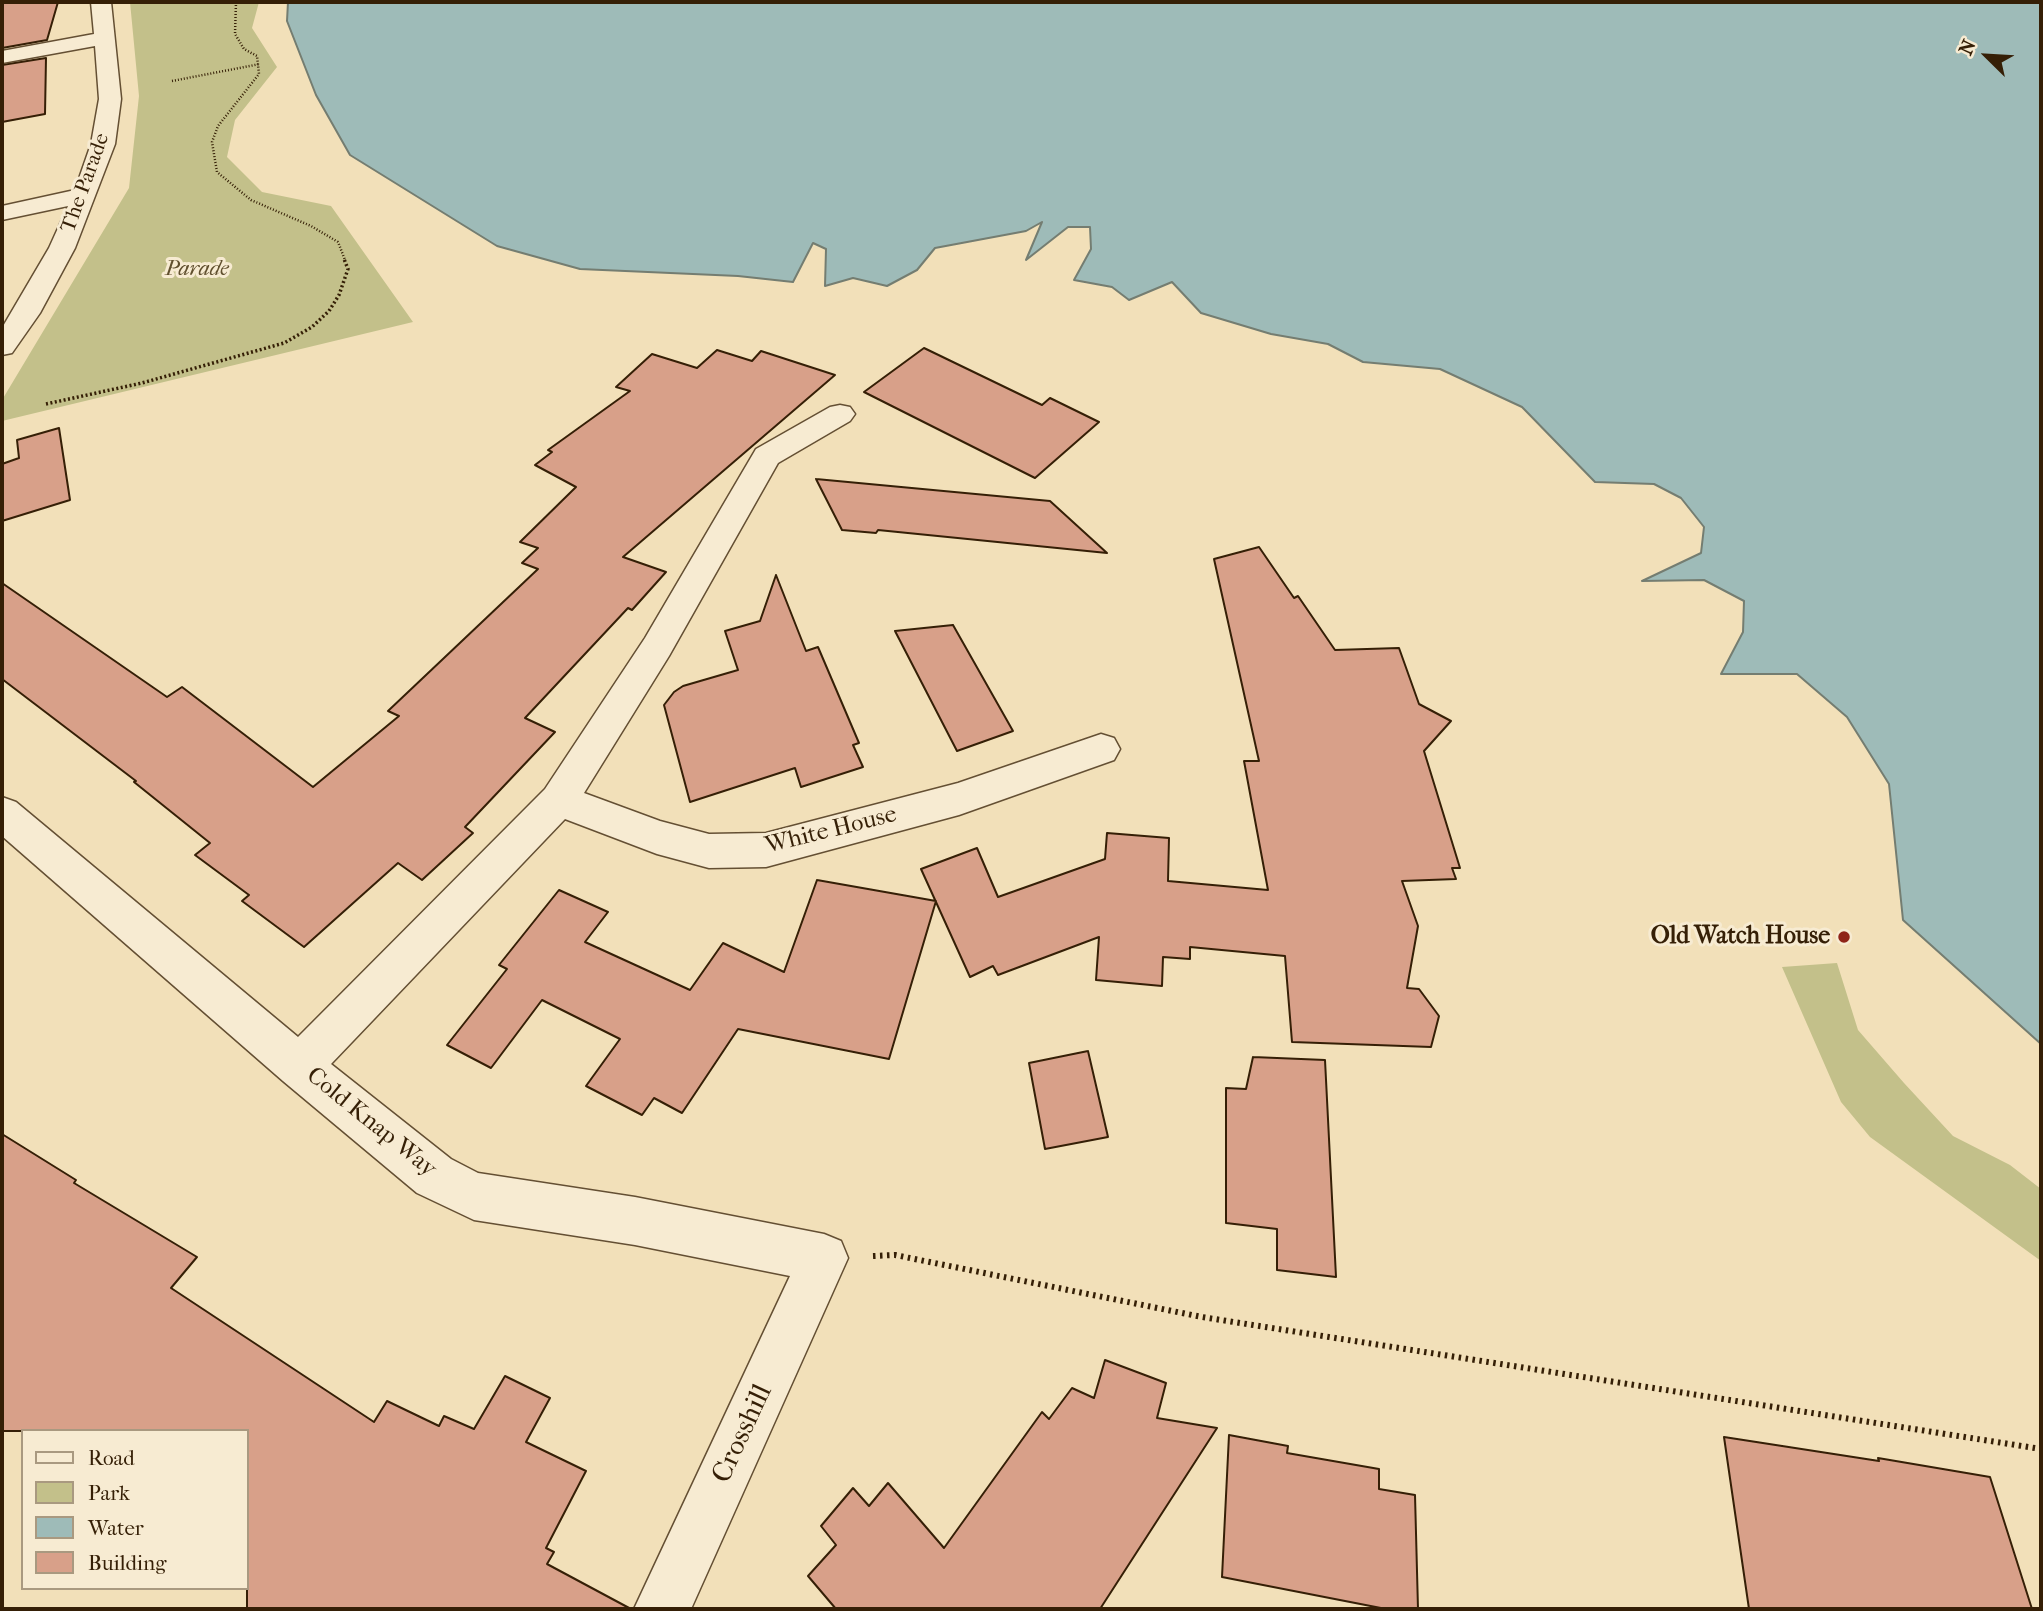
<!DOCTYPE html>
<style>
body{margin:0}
#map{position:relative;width:2043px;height:1611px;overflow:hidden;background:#f2e0b9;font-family:"IM FELL French Canon",serif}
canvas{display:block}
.frame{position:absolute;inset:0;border:4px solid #351f06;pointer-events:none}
.legend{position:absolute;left:21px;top:1429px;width:228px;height:161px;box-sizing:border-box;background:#f7ebd2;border:2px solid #a99980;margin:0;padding:9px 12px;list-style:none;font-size:21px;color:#351f06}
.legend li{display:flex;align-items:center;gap:14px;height:35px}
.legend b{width:35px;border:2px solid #a99980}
.north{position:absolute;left:1952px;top:21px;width:70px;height:70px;-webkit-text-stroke:5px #f7ebd2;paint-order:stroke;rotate:294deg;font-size:19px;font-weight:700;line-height:28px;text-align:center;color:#351f06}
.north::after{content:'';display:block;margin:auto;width:24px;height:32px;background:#351f06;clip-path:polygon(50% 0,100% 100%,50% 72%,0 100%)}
</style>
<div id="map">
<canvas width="2043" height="1611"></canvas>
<div class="frame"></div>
<ul class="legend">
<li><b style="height:9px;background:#f7ebd2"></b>Road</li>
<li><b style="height:19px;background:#c3c08a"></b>Park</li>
<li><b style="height:19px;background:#9ebbb8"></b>Water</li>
<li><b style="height:19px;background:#d8a089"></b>Building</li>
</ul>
<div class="north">N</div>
</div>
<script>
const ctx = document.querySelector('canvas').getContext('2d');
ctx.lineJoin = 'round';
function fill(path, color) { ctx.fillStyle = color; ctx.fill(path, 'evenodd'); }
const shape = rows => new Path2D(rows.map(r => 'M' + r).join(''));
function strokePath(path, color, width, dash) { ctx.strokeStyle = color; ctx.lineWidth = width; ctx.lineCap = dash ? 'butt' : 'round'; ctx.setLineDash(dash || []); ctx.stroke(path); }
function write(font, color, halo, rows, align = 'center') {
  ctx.font = font + ' "IM FELL French Canon",serif'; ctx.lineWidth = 6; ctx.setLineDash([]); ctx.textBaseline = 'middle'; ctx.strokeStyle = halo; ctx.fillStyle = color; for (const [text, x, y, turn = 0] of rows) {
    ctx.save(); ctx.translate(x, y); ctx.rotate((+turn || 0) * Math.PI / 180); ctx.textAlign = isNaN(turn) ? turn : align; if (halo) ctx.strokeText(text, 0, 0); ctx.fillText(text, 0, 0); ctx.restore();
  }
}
const green = shape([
 [130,2,259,2,252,28,277,67,235,120,227,157,262,192,331,206,413,322,2,421,2,400,129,188,139,96],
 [1837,963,1858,1030,1904,1083,1953,1136,2010,1165,2041,1189,2041,1261,1870,1137,1841,1102,1782,967]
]);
const water = shape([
 [288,2,2041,2,2041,1044,1903,920,1889,784,1847,717,1797,674,1721,674,1743,632,1744,601,1704,580,1642,581,1701,553,1704,527,1681,498,1654,484,1595,482,1522,407,1440,369,1363,362,1328,344,1271,334,1201,313,1172,282,1129,300,1112,287,1074,280,1091,249,1090,227,1068,227,1026,260,1042,222,1026,231,935,248,917,270,887,286,853,278,825,286,826,249,813,243,793,282,738,276,580,269,497,246,350,155,316,95,287,21,288,2]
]);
const building = shape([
 [2,2,58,2,47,40,2,48,2,2],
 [46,58,45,114,2,122,2,65,46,58],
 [924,348,1042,405,1050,398,1099,422,1035,478,864,392,924,348],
 [717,350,752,361,761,351,835,375,623,557,666,572,632,610,628,608,525,718,555,732,465,827,473,833,422,880,398,863,304,947,242,901,249,895,195,855,210,843,134,782,136,781,2,679,2,583,167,697,182,687,313,787,399,716,388,711,538,569,522,563,538,548,520,542,576,487,535,465,552,452,548,450,630,391,616,387,652,354,697,368,717,350],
 [59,428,70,500,2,521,2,464,19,458,17,440,59,428],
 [816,479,1050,501,1107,553,878,530,876,533,842,530,816,479],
 [1259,547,1294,598,1298,596,1335,650,1399,648,1419,704,1451,721,1424,751,1460,868,1452,868,1456,879,1402,881,1418,926,1407,988,1419,989,1439,1016,1431,1047,1292,1042,1285,956,1190,947,1190,959,1163,957,1162,986,1096,980,1099,937,998,975,993,966,970,977,921,869,977,848,998,897,1105,859,1107,833,1169,838,1168,881,1268,890,1244,761,1259,761,1214,559,1259,547],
 [776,575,806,651,818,647,859,743,853,745,863,767,801,787,795,768,690,802,664,705,674,692,683,686,738,670,725,631,760,621,776,575],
 [953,625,1013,731,957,751,895,631,953,625],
 [817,880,936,901,889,1059,738,1029,682,1113,654,1098,642,1115,586,1086,620,1039,542,1000,491,1068,447,1045,507,969,499,965,559,890,608,912,585,942,690,990,723,943,784,972,817,880],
 [1088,1051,1108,1137,1045,1149,1029,1063,1088,1051],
 [1253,1057,1325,1060,1336,1277,1277,1270,1277,1229,1226,1223,1226,1088,1246,1089,1253,1057],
 [2,1134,76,1180,74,1183,197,1257,171,1288,374,1422,387,1401,439,1426,444,1416,474,1429,505,1376,550,1398,526,1442,586,1471,546,1548,554,1552,547,1564,631,1609,247,1609,247,1431,2,1431,2,1134],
 [1105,1360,1166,1383,1157,1418,1217,1428,1100,1609,836,1609,808,1576,836,1545,821,1526,853,1488,869,1506,888,1483,944,1548,1042,1412,1049,1419,1072,1388,1094,1398,1105,1360],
 [1229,1435,1288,1446,1287,1453,1379,1469,1379,1489,1415,1495,1418,1609,1386,1609,1222,1577,1229,1435],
 [1724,1437,1879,1461,1878,1458,1990,1477,2032,1609,1749,1609,1724,1437]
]);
const pathFar2 = shape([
 [236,2,235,34,244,49,257,56,259,74,218,126,212,142,217,172,251,200,311,226,338,242,345,260],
 [172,81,260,64]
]);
const pathFar1 = shape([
 [46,404,142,383,284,343,312,327,329,311,339,295,348,269,344,259]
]);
const path = shape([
 [873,1256,895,1255,1202,1317,2041,1449]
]);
const minor = shape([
 [91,2,111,2,121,99,115,144,75,248,40,313,12,353,2,355,2,328,49,248,68,206,2,220,2,206,75,190,91,144,99,99,95,46,2,63,2,51,94,34,91,2],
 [840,405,850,407,855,414,850,421,778,463,669,656,584,793,660,821,709,834,766,833,958,783,1101,734,1114,738,1120,749,1114,760,959,815,766,867,709,868,657,854,565,819,331,1064,451,1159,478,1173,635,1197,824,1234,841,1241,848,1258,691,1609,634,1609,790,1276,635,1245,474,1220,417,1193,283,1081,2,836,2,797,16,802,298,1037,545,789,645,638,756,449,830,407,840,405]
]);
const markers = [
 [1844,937,7,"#8f2418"]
];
const farStreetnames = [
 ["The Parade",86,183,-70]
];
const farParknames = [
 ["Parade",197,270]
];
const streetNames = [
 ["White House",831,831,-14],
 ["Cold Knap Way",371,1123,39]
];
const poiNames = [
 ["Old Watch House",1830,937]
];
const nearStreetnames = [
 ["Crosshill",743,1434,-65]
];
fill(green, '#c3c08a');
fill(water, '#9ebbb8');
strokePath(water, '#747d71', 2);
fill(building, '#d8a089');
strokePath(building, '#351f06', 2);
strokePath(minor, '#644f33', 3);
strokePath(pathFar2, '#351f06', 2.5, [1, 2]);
strokePath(pathFar1, '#351f06', 3.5, [2, 2.5]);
strokePath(path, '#351f06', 6, [2.5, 4.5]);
fill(minor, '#f7ebd2');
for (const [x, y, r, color] of markers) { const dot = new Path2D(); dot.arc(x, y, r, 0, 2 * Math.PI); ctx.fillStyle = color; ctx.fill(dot); strokePath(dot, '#f7ebd2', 2.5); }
write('21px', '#351f06', '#f7ebd2', farStreetnames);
write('italic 21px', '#604f2e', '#f7ebd2', farParknames);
write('24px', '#351f06', '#f7ebd2', streetNames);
write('bold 24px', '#351f06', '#f7ebd2', poiNames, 'right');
write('28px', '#351f06', '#f7ebd2', nearStreetnames);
</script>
